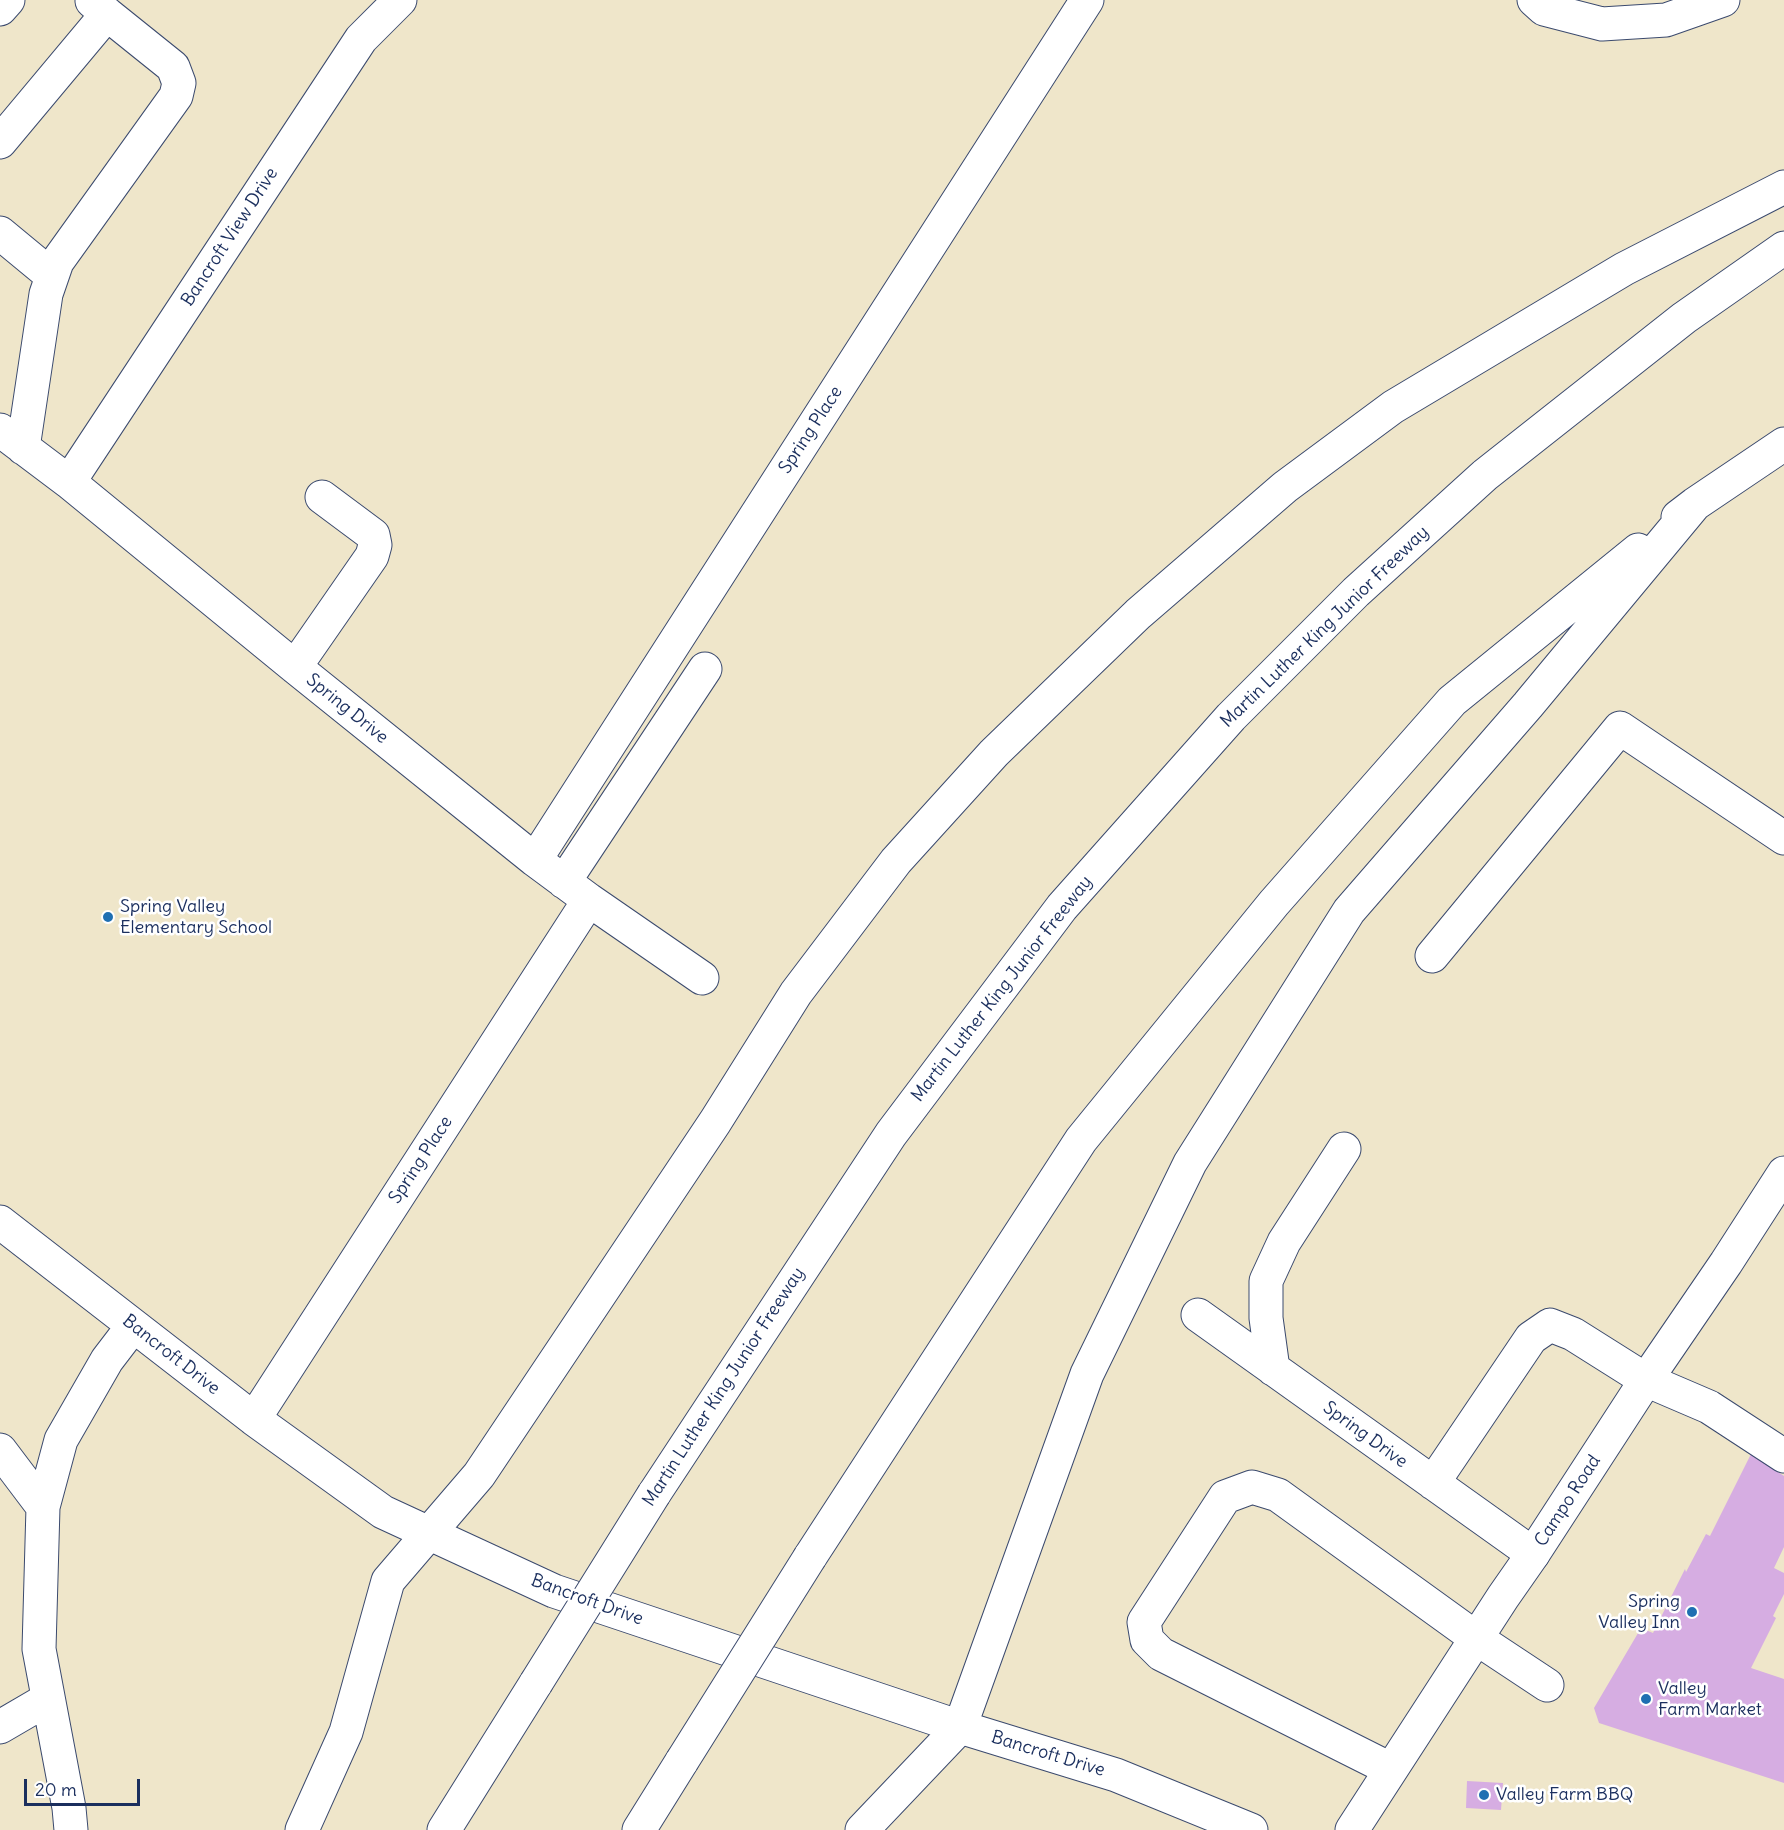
<!DOCTYPE html>
<style>
body{margin:0}
#map{position:relative;width:1784px;height:1830px;overflow:hidden;background:#efe6ca;font-family:Delius,sans-serif}
canvas{display:block}
.scale{position:absolute;left:24px;top:1779px;width:116px;height:27px;box-sizing:border-box;border:3px solid #1b2f5e;border-top:0;padding-left:8px;font-size:18px;line-height:21px;white-space:nowrap;color:#1b2f5e;-webkit-text-stroke:4px #fff;paint-order:stroke}
</style>
<div id="map">
<canvas width="1784" height="1830"></canvas>
<div class="scale">20 m</div>
</div>
<script>
const ctx = document.querySelector('canvas').getContext('2d');
ctx.lineJoin = 'round';
function fill(path, color) { ctx.fillStyle = color; ctx.fill(path, 'evenodd'); }
const shape = rows => new Path2D(rows.map(r => 'M' + r).join(''));
function strokePath(path, color, width, dash) { ctx.strokeStyle = color; ctx.lineWidth = width; ctx.lineCap = dash ? 'butt' : 'round'; ctx.setLineDash(dash || []); ctx.stroke(path); }
function write(font, color, halo, rows, align = 'center') {
  ctx.font = font + ' Delius,sans-serif'; ctx.lineWidth = 5; ctx.setLineDash([]); ctx.textBaseline = 'middle'; ctx.strokeStyle = halo; ctx.fillStyle = color; for (const [text, x, y, turn = 0] of rows) {
    ctx.save(); ctx.translate(x, y); ctx.rotate((+turn || 0) * Math.PI / 180); ctx.textAlign = isNaN(turn) ? turn : align; if (halo) ctx.strokeText(text, 0, 0); ctx.fillText(text, 0, 0); ctx.restore();
  }
}
const building = shape([
 [1751,1454,1784,1476,1784,1547,1774,1568,1784,1573,1784,1594,1773,1616,1776,1618,1751,1668,1784,1679,1784,1783,1599,1723,1594,1708,1641,1628,1653,1633,1685,1569,1686,1572,1706,1534,1710,1536],
 [1467,1781,1503,1783,1501,1810,1466,1808]
]);
const minor = shape([
 [1534,0,1544,9,1602,24,1666,20,1723,0],
 [0,9,8,0],
 [0,142,107,14,92,1],
 [0,233,52,276],
 [0,430,69,482,295,667,535,860,589,900,702,978],
 [23,448,46,294,57,262,176,96,179,83,173,67,107,14],
 [69,482,361,39,400,0],
 [295,667,372,556,375,545,373,535,322,497],
 [535,860,1087,0],
 [564,882,705,669],
 [1432,956,1620,728,1784,838],
 [0,1222,254,1419,383,1512,554,1591,960,1727,1116,1775,1251,1830],
 [1198,1315,1533,1554],
 [1273,1369,1266,1318,1266,1281,1284,1242,1344,1149],
 [254,1419,589,900],
 [0,1450,43,1507],
 [1433,1483,1531,1338,1550,1325,1573,1334,1646,1380,1709,1407,1784,1456],
 [0,1727,48,1699],
 [1390,1769,1161,1654,1147,1640,1144,1622,1225,1497,1252,1487,1278,1495,1476,1638,1547,1685],
 [71,1830,69,1808,39,1649,43,1507,61,1440,107,1360,133,1326]
]);
const major = shape([
 [1352,1830,1503,1597,1533,1554,1646,1380,1726,1263,1784,1173]
]);
const highway = shape([
 [1678,517,1695,504,1784,444],
 [654,1494,891,1134,1062,907,1231,717,1356,592,1485,475,1684,318,1784,248],
 [810,1557,1081,1140,1274,903,1452,701,1638,550],
 [302,1830,346,1732,388,1581,479,1475,715,1122,796,993,896,861,994,753,1138,614,1285,487,1393,407,1624,269,1784,187],
 [444,1830,536,1683],
 [639,1830,682,1761],
 [862,1830,960,1727,1087,1374,1190,1163,1349,911,1528,705,1695,504]
]);
const highwayBridge = shape([
 [536,1683,654,1494],
 [682,1761,810,1557]
]);
const markers = [
 [108,917,6,"#1f6fb2"],
 [1692,1612,6,"#1f6fb2"],
 [1646,1699,6,"#1f6fb2"],
 [1484,1795,6,"#1f6fb2"]
];
const streetNames = [
 ["Bancroft View Drive",230,237,-57],
 ["Spring Place",811,430,-57],
 ["Martin Luther King Junior Freeway",1325,627,-44],
 ["Spring Drive",347,709,39],
 ["Martin Luther King Junior Freeway",1002,989,-52],
 ["Spring Place",421,1160,-57],
 ["Bancroft Drive",171,1355,38],
 ["Martin Luther King Junior Freeway",724,1387,-57],
 ["Spring Drive",1365,1435,36],
 ["Campo Road",1568,1501,-57],
 ["Bancroft Drive",587,1600,20],
 ["Bancroft Drive",1048,1754,17]
];
const poiNames = [
 ["Spring Valley",120,907],
 ["Elementary School",120,928],
 ["Spring",1680,1602,"right"],
 ["Valley Inn",1680,1623,"right"],
 ["Valley",1658,1689],
 ["Farm Market",1658,1710],
 ["Valley Farm BBQ",1496,1795]
];
fill(building, '#d6ade2');
strokePath(minor, '#3b4a6e', 35);
strokePath(major, '#3b4a6e', 35);
strokePath(highway, '#3b4a6e', 35);
strokePath(minor, '#fff', 33);
strokePath(major, '#fff', 33);
strokePath(highway, '#fff', 33);
strokePath(highwayBridge, '#3b4a6e', 35, []);
strokePath(highwayBridge, '#fff', 33);
for (const [x, y, r, color] of markers) { const dot = new Path2D(); dot.arc(x, y, r, 0, 2 * Math.PI); ctx.fillStyle = color; ctx.fill(dot); strokePath(dot, '#fff', 2); }
write('18px', '#1b2f5e', '#fff', streetNames);
write('18px', '#1b2f5e', '#fff', poiNames, 'left');
</script>
